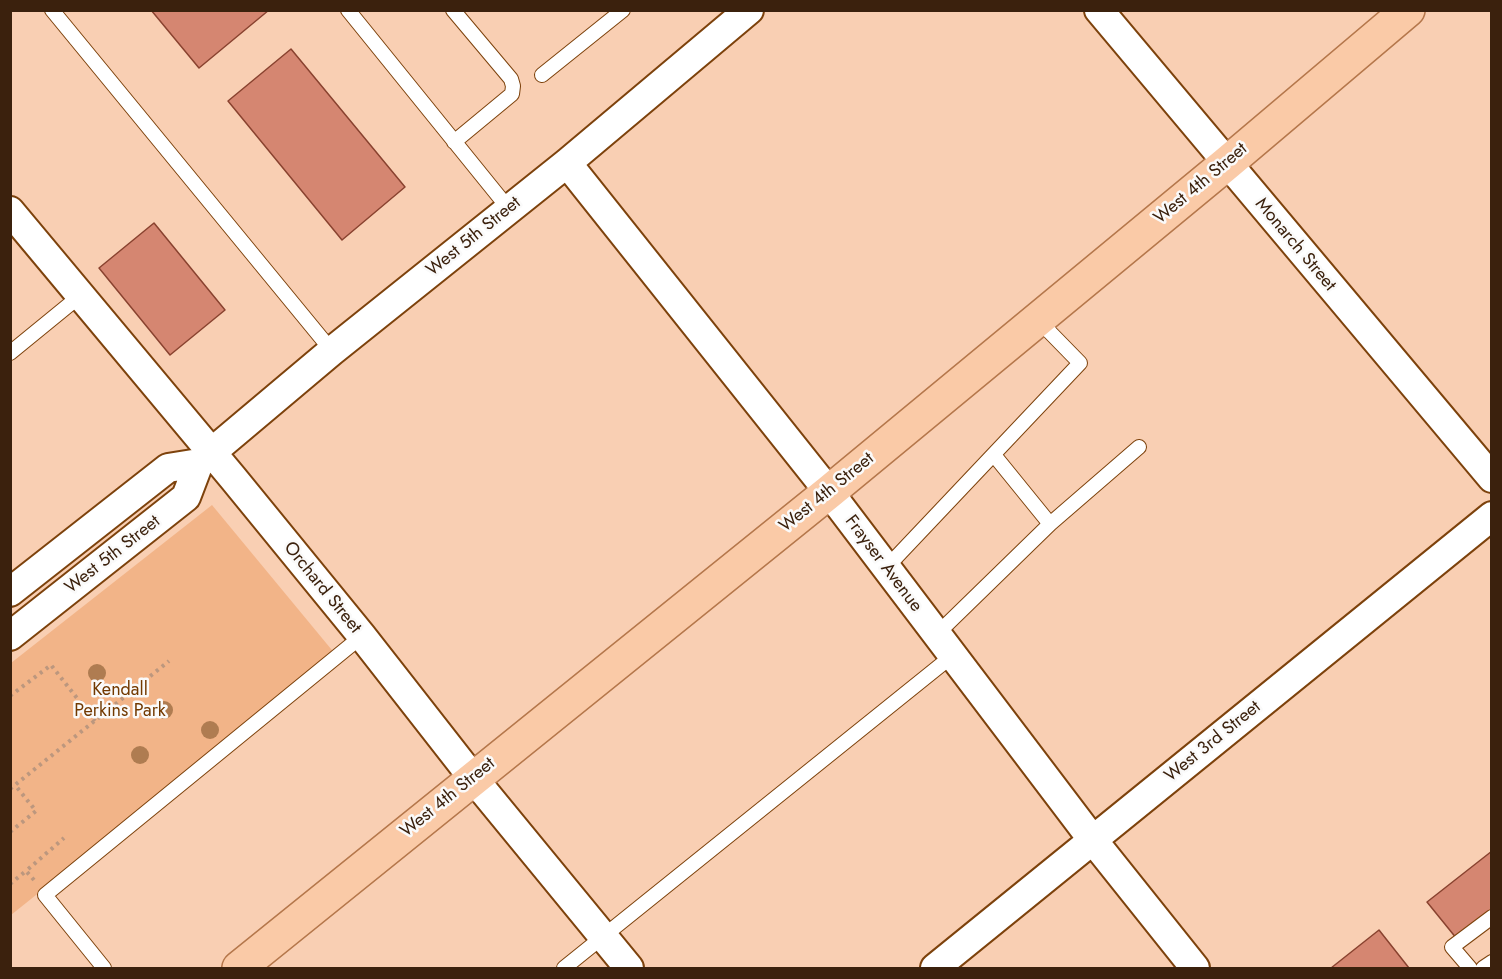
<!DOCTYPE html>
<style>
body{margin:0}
#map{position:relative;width:1502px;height:979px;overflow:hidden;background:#f9cfb3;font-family:Jost,sans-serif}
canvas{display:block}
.frame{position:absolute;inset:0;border:12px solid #3b210d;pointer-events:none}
</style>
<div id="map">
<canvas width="1502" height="979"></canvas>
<div class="frame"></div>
</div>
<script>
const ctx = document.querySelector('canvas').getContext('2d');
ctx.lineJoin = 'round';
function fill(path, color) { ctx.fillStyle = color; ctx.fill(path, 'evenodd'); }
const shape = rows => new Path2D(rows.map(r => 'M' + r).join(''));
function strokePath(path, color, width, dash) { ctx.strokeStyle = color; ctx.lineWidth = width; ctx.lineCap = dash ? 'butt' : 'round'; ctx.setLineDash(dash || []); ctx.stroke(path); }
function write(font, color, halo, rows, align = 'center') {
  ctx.font = font + ' Jost,sans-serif'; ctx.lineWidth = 5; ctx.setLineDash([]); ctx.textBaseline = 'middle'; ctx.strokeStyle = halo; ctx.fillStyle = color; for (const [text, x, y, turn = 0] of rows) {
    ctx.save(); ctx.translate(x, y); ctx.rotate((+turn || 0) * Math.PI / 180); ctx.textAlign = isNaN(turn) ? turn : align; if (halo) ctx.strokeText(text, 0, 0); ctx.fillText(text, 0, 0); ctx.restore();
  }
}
const green = shape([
 [212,505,336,655,11,915,11,663]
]);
const building = shape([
 [151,10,269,10,199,68,151,10],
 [291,49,405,187,342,240,228,101,291,49],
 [154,223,225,310,170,355,99,268,154,223],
 [1492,851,1492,912,1457,939,1427,902,1492,851],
 [1379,930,1409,968,1331,968,1379,930]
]);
const path = shape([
 [10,696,51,665,95,721],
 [10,789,169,661],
 [10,832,36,811,15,785],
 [34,880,26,871,64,838],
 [10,884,26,871]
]);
const lane = shape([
 [52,10,332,351],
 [348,10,509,209],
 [453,10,511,79,513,86,512,94,454,142],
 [542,75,623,10],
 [10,353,81,295],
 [1050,524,1139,447],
 [886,568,1080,363,1038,320],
 [936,635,1050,524,994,455],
 [104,968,45,895,362,636],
 [564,968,952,656],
 [1470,968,1452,947,1492,917],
 [1483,968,1492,962]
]);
const street = shape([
 [1099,10,1492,478],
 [567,163,829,492,1092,839,1195,968],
 [10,211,233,478,362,636,473,778,629,968],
 [10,592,168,468,199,463],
 [10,636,186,497,199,463,212,452,332,351,567,163,749,10],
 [935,968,1492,516]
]);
const primary = shape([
 [239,968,829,492,1226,164,1408,10]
]);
const trees = [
 [97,673],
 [164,710],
 [210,730],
 [140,755]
];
const streetNames = [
 ["West 4th Street",1201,184,-40],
 ["West 5th Street",474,237,-39],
 ["Monarch Street",1295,245,50],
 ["West 4th Street",827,493,-39],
 ["West 5th Street",113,555,-38],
 ["Frayser Avenue",883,564,53],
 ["Orchard Street",322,588,51],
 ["West 3rd Street",1213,742,-39],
 ["West 4th Street",448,798,-39]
];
const parkNames = [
 ["Kendall",120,691],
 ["Perkins Park",120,712]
];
fill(green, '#f2b488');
fill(building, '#d58671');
strokePath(building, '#89422f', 1.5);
strokePath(lane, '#7d420c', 16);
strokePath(street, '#7d420c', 32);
strokePath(primary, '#b5774b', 36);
strokePath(path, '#bc977e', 4, [3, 4.5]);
strokePath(lane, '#fff', 14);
strokePath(street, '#fff', 28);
strokePath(primary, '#facaa7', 33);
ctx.fillStyle = '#af7c51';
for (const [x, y] of trees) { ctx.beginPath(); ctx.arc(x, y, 9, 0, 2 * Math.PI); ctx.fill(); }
write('18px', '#3b210d', '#fafafa', streetNames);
write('18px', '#723900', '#fafafa', parkNames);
</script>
